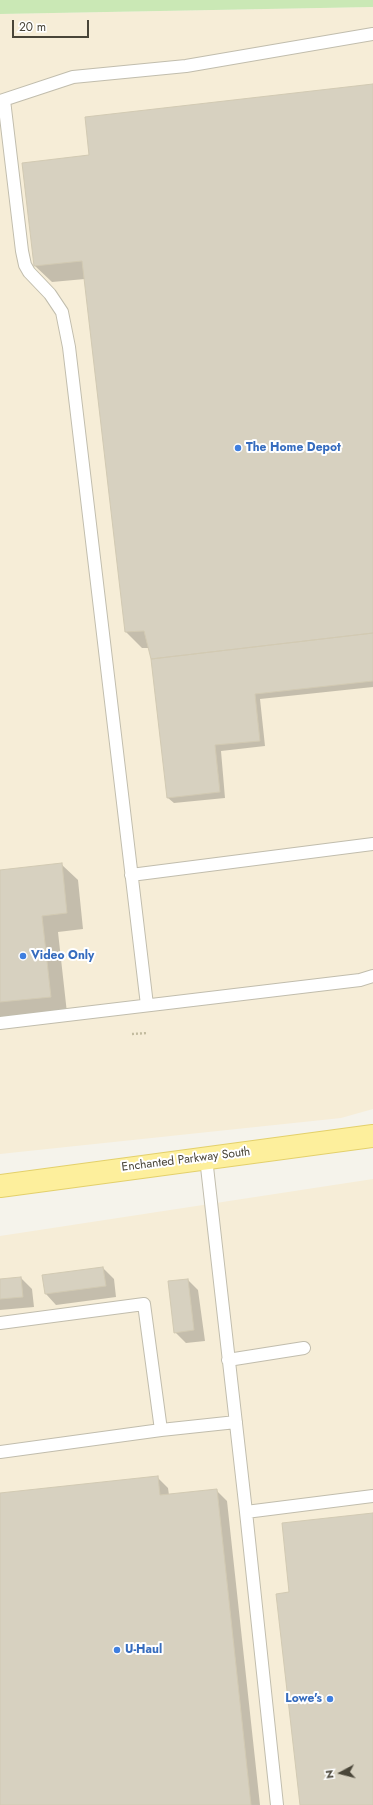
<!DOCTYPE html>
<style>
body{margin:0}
#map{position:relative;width:373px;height:1805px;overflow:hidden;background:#f5f3eb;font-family:Jost,sans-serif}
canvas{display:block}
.north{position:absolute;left:321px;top:1753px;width:40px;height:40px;-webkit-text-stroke:3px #fff;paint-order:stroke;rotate:263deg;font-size:11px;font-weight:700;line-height:16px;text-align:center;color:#494538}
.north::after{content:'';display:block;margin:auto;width:14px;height:18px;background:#494538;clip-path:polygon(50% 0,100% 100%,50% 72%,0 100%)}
.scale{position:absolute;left:12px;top:20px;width:77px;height:18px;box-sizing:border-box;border:2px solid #494538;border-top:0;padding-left:5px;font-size:12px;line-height:14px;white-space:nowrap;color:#494538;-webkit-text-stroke:3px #fff;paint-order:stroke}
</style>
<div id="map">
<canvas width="373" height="1805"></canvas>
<div class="north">N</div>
<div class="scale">20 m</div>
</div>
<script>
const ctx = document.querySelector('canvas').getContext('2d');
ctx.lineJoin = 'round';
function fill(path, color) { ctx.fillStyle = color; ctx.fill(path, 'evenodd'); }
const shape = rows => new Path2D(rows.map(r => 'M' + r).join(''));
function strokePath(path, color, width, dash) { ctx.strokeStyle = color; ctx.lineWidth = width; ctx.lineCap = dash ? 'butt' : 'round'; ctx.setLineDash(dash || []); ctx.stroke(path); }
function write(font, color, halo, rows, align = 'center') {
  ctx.font = font + ' Jost,sans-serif'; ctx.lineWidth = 4; ctx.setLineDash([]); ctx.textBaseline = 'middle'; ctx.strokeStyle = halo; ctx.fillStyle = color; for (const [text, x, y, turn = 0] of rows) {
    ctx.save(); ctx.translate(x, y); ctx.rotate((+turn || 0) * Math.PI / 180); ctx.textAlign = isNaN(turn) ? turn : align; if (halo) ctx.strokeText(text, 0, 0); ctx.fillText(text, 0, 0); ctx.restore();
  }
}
const commercial = shape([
 [373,7,373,1109,341,1118,0,1154,0,14],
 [373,1179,373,1805,0,1805,0,1236]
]);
const green = shape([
 [0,0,373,0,373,7,0,14]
]);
const shadow = shape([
 [373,85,373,687,260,699,265,746,221,751,225,798,174,803,168,798,152,659,149,648,142,648,126,632,85,279,52,282,35,266,90,156],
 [61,864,78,880,83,929,58,932,67,1013,0,1020,0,871],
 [103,1268,114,1279,116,1297,56,1305,46,1294],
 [21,1278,32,1289,34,1307,0,1310,0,1280],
 [188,1280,198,1290,205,1341,186,1343,175,1332],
 [157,1477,168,1488,169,1495,216,1490,227,1501,260,1805,0,1805,0,1494]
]);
const building = shape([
 [373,84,373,633,151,659,144,631,125,632,82,261,34,266,22,163,89,155,85,117,373,84],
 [373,633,373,681,255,694,260,741,215,745,220,792,167,798,151,659,373,633],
 [62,863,67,913,42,916,51,997,0,1002,0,870,62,863],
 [103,1267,106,1286,45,1294,42,1275,103,1267],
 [21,1277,23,1297,0,1299,0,1279,21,1277],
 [188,1279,194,1330,174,1333,168,1281,188,1279],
 [158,1476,160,1495,217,1489,251,1805,0,1805,0,1493,158,1476],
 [373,1513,373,1805,300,1805,276,1594,289,1592,282,1523,373,1513]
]);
const path = shape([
 [132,1034,148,1033]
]);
const service = shape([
 [4,100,22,251,25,265,29,272,50,294,62,312,69,347,147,1005],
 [0,101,73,77,186,66,373,34],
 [131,875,373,844],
 [0,1023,360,980,373,976],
 [206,1158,246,1512,277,1805],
 [0,1323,144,1304,161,1430,0,1452],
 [228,1360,304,1348],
 [161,1430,236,1422],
 [246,1512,373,1496]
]);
const primary = shape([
 [0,1186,373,1136]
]);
const markers = [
 [238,448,4,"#3f7fe0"],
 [23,956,4,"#3f7fe0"],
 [117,1650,4,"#3f7fe0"],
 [330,1699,4,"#3f7fe0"]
];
const shopNames = [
 ["The Home Depot",246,448],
 ["Video Only",31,956],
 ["U-Haul",125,1650],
 ["Lowe's",322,1699,"right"]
];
const streetNames = [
 ["Enchanted Parkway South",186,1160,-7]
];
fill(commercial, '#f6edd7');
fill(green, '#cae8b5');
fill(shadow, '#0003');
fill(building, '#d7d1c0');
strokePath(building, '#d2cab3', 1);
strokePath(service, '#c1bdad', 14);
strokePath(primary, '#e3d06b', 24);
strokePath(path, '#c2bb9f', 2.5, [2, 2]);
strokePath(service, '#fff', 12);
strokePath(primary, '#fdef9c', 22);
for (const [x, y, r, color] of markers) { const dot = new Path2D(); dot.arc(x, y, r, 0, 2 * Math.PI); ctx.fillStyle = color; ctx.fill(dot); strokePath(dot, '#fff', 1.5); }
write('bold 12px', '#366cbe', '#fff', shopNames, 'left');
write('12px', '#494538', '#fff', streetNames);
</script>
